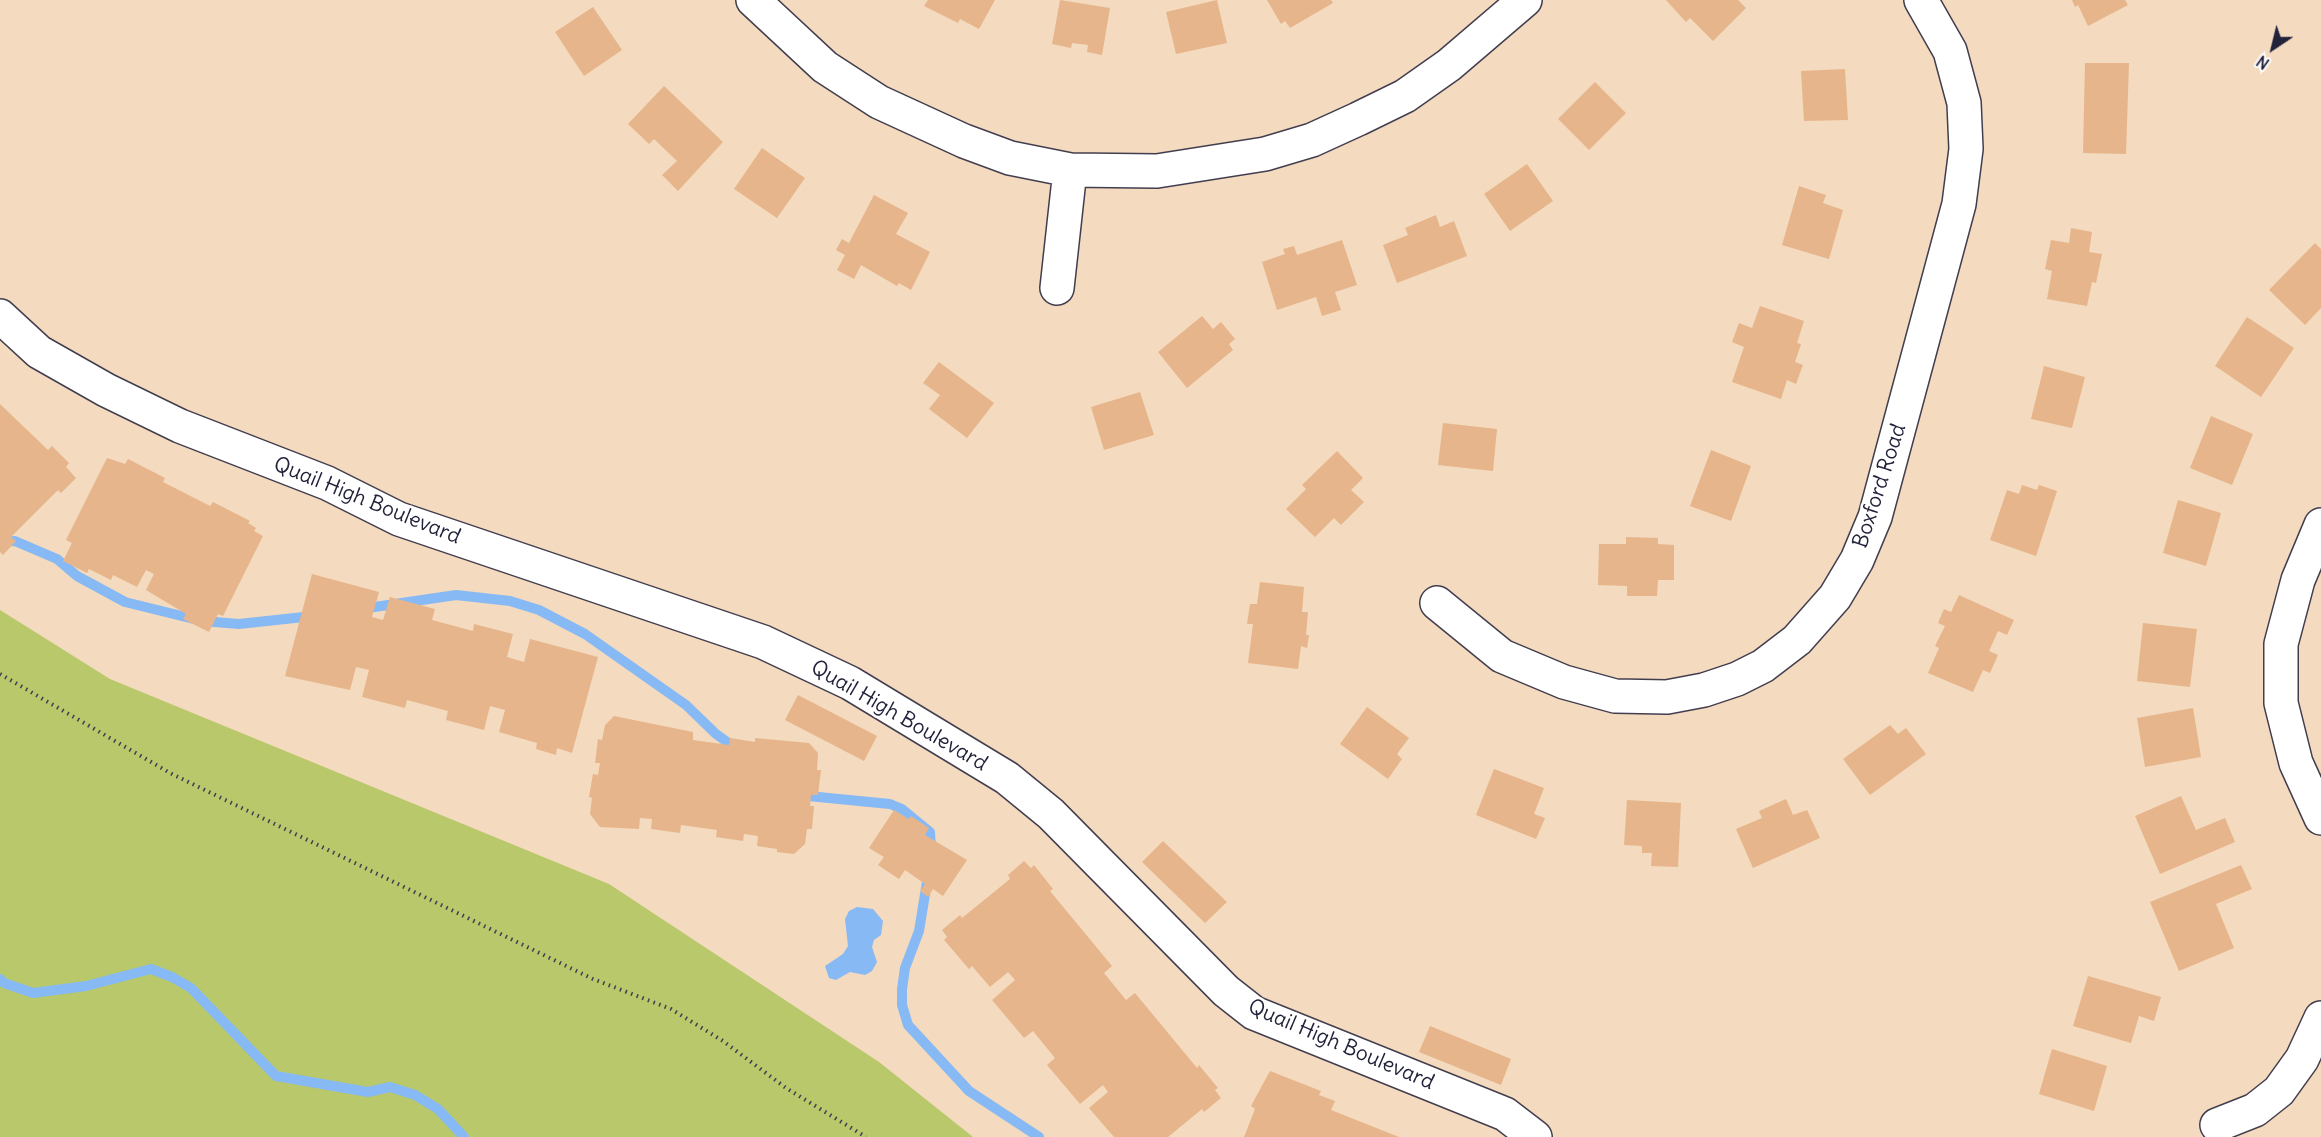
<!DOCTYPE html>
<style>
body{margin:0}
#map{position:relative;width:2321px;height:1137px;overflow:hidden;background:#f4dabe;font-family:Delius,sans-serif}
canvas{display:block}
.north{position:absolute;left:2243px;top:18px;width:60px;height:60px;-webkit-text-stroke:4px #fff;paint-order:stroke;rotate:215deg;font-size:16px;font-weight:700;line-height:24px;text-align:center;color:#22223b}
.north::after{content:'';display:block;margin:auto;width:21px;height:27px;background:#22223b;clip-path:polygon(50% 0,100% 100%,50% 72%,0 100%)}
</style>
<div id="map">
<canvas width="2321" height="1137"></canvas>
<div class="north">N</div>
</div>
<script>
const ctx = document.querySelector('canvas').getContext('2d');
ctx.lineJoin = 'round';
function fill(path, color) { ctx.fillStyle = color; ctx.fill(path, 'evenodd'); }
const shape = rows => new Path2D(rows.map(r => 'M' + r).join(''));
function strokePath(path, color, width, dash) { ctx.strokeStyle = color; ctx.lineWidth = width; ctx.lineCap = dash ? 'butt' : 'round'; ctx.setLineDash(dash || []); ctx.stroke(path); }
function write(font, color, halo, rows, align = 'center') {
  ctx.font = font + ' Delius,sans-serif'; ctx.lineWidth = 5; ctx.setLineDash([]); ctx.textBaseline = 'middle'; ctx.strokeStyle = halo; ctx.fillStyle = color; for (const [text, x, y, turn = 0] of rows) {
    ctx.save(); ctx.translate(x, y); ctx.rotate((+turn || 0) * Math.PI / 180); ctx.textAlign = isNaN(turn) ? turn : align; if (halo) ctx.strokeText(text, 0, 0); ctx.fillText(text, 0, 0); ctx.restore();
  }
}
const green = shape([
 [0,610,110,679,609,884,879,1062,973,1137,0,1137]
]);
const water = shape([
 [857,907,873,909,883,921,881,935,874,940,872,947,877,962,872,971,865,975,850,972,836,980,829,978,825,966,843,954,848,946,845,919,849,911]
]);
const stream = shape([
 [0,542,15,541,57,559,77,576,125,602,202,621,239,624,313,616],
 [361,609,456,595,510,601,539,610,585,634,686,705,716,734,741,752],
 [798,795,890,804,902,809,930,832,931,852],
 [927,882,919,931,905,968,902,989,902,1005,908,1025,969,1091,1039,1137],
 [0,979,4,983,33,993,86,986,151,969,172,977,191,988,276,1076,368,1092,390,1087,415,1095,438,1109,464,1137]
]);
const building = shape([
 [928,0,995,0,979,29,960,19,958,23,924,6],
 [1060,0,1110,8,1102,55,1087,52,1088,45,1072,43,1071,48,1052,44],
 [1217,0,1227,43,1176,54,1166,12],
 [1267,0,1331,0,1333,3,1290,28,1285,21,1281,24],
 [1666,0,1738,0,1746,8,1713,41,1690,18,1686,22],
 [2072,0,2125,0,2128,5,2088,26,2078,5,2075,7],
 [593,7,622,50,584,76,555,32],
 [2085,63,2129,63,2126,154,2083,153],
 [1845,69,1848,120,1804,121,1801,71],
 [1595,82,1626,113,1589,150,1558,119],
 [664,86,723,142,678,191,662,175,677,161,654,139,649,144,628,124],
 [762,148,805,178,777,218,734,189],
 [1527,164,1553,201,1510,231,1484,194],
 [1799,186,1826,195,1823,203,1843,210,1829,259,1782,245],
 [874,195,908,213,896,234,930,252,911,290,899,283,897,286,861,265,854,279,837,270,845,255,836,250,842,239,849,243],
 [1436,215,1440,227,1454,221,1467,256,1397,283,1383,245,1408,235,1405,228],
 [2071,228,2092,232,2089,252,2102,254,2096,283,2092,282,2087,306,2047,299,2052,271,2045,269,2051,240,2069,243],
 [1342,240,1357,285,1335,292,1341,310,1322,316,1316,297,1277,310,1262,262,1285,254,1283,249,1294,246,1297,255],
 [2315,243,2321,249,2321,308,2305,325,2269,290],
 [1760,306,1804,321,1797,343,1801,344,1795,362,1803,365,1796,384,1787,380,1781,399,1732,382,1744,347,1732,342,1739,323,1752,328],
 [1202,316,1213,329,1221,322,1235,339,1229,344,1233,350,1187,388,1158,352],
 [2247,317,2294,348,2261,397,2215,366],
 [939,362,994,403,967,438,929,409,940,395,923,383],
 [2044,366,2085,377,2072,428,2031,419],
 [1140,392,1154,435,1104,450,1091,407],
 [0,404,48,450,52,446,69,463,66,467,76,478,61,493,58,490,11,537,16,541,3,555,0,552],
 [2211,416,2253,434,2232,485,2190,468],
 [1443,423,1497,429,1493,471,1438,465],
 [1711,450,1751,466,1731,521,1690,506],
 [1337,451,1363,478,1351,490,1364,502,1341,525,1334,518,1315,537,1286,509,1306,489,1302,485],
 [107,458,125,464,128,459,165,478,163,482,210,506,213,502,250,521,248,523,256,528,254,531,263,536,223,616,218,614,209,632,183,619,186,614,146,590,154,574,146,570,137,587,113,575,111,580,89,569,87,573,63,561,72,543,66,540],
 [2022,485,2037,490,2039,485,2057,491,2036,556,1990,540,2007,490,2019,494],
 [2178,500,2221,513,2206,566,2163,553],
 [1626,537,1658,538,1658,544,1674,545,1674,580,1658,580,1657,596,1627,596,1627,586,1598,585,1599,544,1626,544],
 [312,574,379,592,372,617,383,620,390,597,435,609,432,620,473,631,474,624,513,634,507,657,524,662,530,639,598,657,572,753,557,748,556,755,536,749,537,743,499,732,505,710,490,706,484,730,446,720,448,711,407,700,405,708,362,697,369,670,356,667,350,690,285,676],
 [1260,582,1304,587,1302,612,1308,612,1306,635,1309,635,1307,648,1301,646,1298,669,1248,663,1253,624,1247,624,1250,604,1257,604],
 [1959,595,2014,620,2007,635,1998,631,1989,651,1998,655,1990,673,1983,670,1973,692,1928,673,1939,648,1935,646,1945,626,1938,623,1944,609,1951,612],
 [2143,623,2197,629,2190,687,2137,681],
 [798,695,877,736,864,761,785,720],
 [1367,707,1409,738,1397,754,1402,759,1388,779,1340,744],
 [2193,708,2201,757,2145,767,2137,718],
 [614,716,693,732,693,740,729,745,730,738,755,742,755,738,809,743,818,753,817,770,821,770,818,795,811,795,810,806,814,806,812,829,807,829,805,844,794,854,777,852,777,849,757,846,758,836,744,834,743,841,716,837,717,830,681,825,680,833,651,829,652,819,640,818,639,829,600,827,590,814,592,798,589,797,593,774,598,775,600,763,595,763,598,739,602,740,605,725],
 [1890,725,1898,734,1906,728,1926,754,1870,795,1843,759],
 [1494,769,1544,788,1534,814,1545,818,1536,839,1476,815],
 [2181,796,2196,830,2225,818,2235,842,2160,874,2135,816],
 [1786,799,1793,815,1807,810,1820,838,1753,868,1736,829,1762,818,1759,811],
 [1627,800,1681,803,1678,867,1651,866,1652,853,1642,853,1642,846,1624,845],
 [894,810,909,819,911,816,929,828,925,835,967,860,943,896,933,889,928,897,920,891,925,884,905,870,899,879,878,865,884,857,869,848],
 [1163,841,1227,902,1205,923,1142,862],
 [1024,861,1031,868,1034,865,1053,889,1050,891,1112,966,1104,973,1126,1000,1135,993,1197,1068,1199,1065,1218,1088,1215,1090,1221,1098,1204,1112,1202,1109,1168,1137,1114,1137,1089,1108,1108,1092,1103,1085,1080,1104,1047,1065,1055,1058,1033,1031,1024,1038,992,1000,1015,980,1008,972,990,987,972,966,969,969,944,940,947,937,942,930,960,915,962,918,1010,879,1008,875],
 [2241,865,2252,889,2216,904,2234,948,2179,971,2150,902],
 [2088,976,2161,997,2154,1021,2139,1016,2131,1043,2073,1026],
 [1430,1026,1511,1059,1501,1085,1419,1052],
 [2052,1049,2107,1066,2094,1111,2039,1094],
 [1270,1071,1321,1091,1319,1095,1335,1101,1331,1110,1399,1137,1244,1137,1255,1109,1251,1106]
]);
const path = shape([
 [0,674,170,773,593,979,671,1009,723,1041,786,1088,866,1137]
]);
const street = shape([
 [753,0,825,67,879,102,964,141,1010,158,1070,170,1157,171,1265,154,1312,140,1358,119,1405,96,1449,65,1525,0],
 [1057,288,1070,170],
 [0,316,39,352,106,390,180,426,327,483,399,519,763,642,850,683,1007,778,1051,814,1226,991,1254,1013,1505,1114,1535,1137],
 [2321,525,2298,580,2281,644,2281,703,2296,763,2321,818],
 [1437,603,1502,656,1564,682,1615,696,1667,697,1704,690,1737,679,1763,666,1797,640,1835,597,1857,560,1875,517,1959,204,1966,149,1964,103,1950,51,1921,0],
 [2217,1125,2255,1110,2279,1091,2302,1059,2321,1018]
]);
const streetNames = [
 ["Boxford Road",1880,486,-72],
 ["Quail High Boulevard",367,501,22],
 ["Quail High Boulevard",899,716,30],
 ["Quail High Boulevard",1341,1045,23]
];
fill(green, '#b9c86a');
fill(water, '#87baf4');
strokePath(stream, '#87baf4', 10);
fill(building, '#e6b58b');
strokePath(street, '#423e4f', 36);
strokePath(path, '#423e4f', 4, [1.5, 4.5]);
strokePath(street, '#fff', 33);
write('21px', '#22223b', '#fff', streetNames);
</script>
